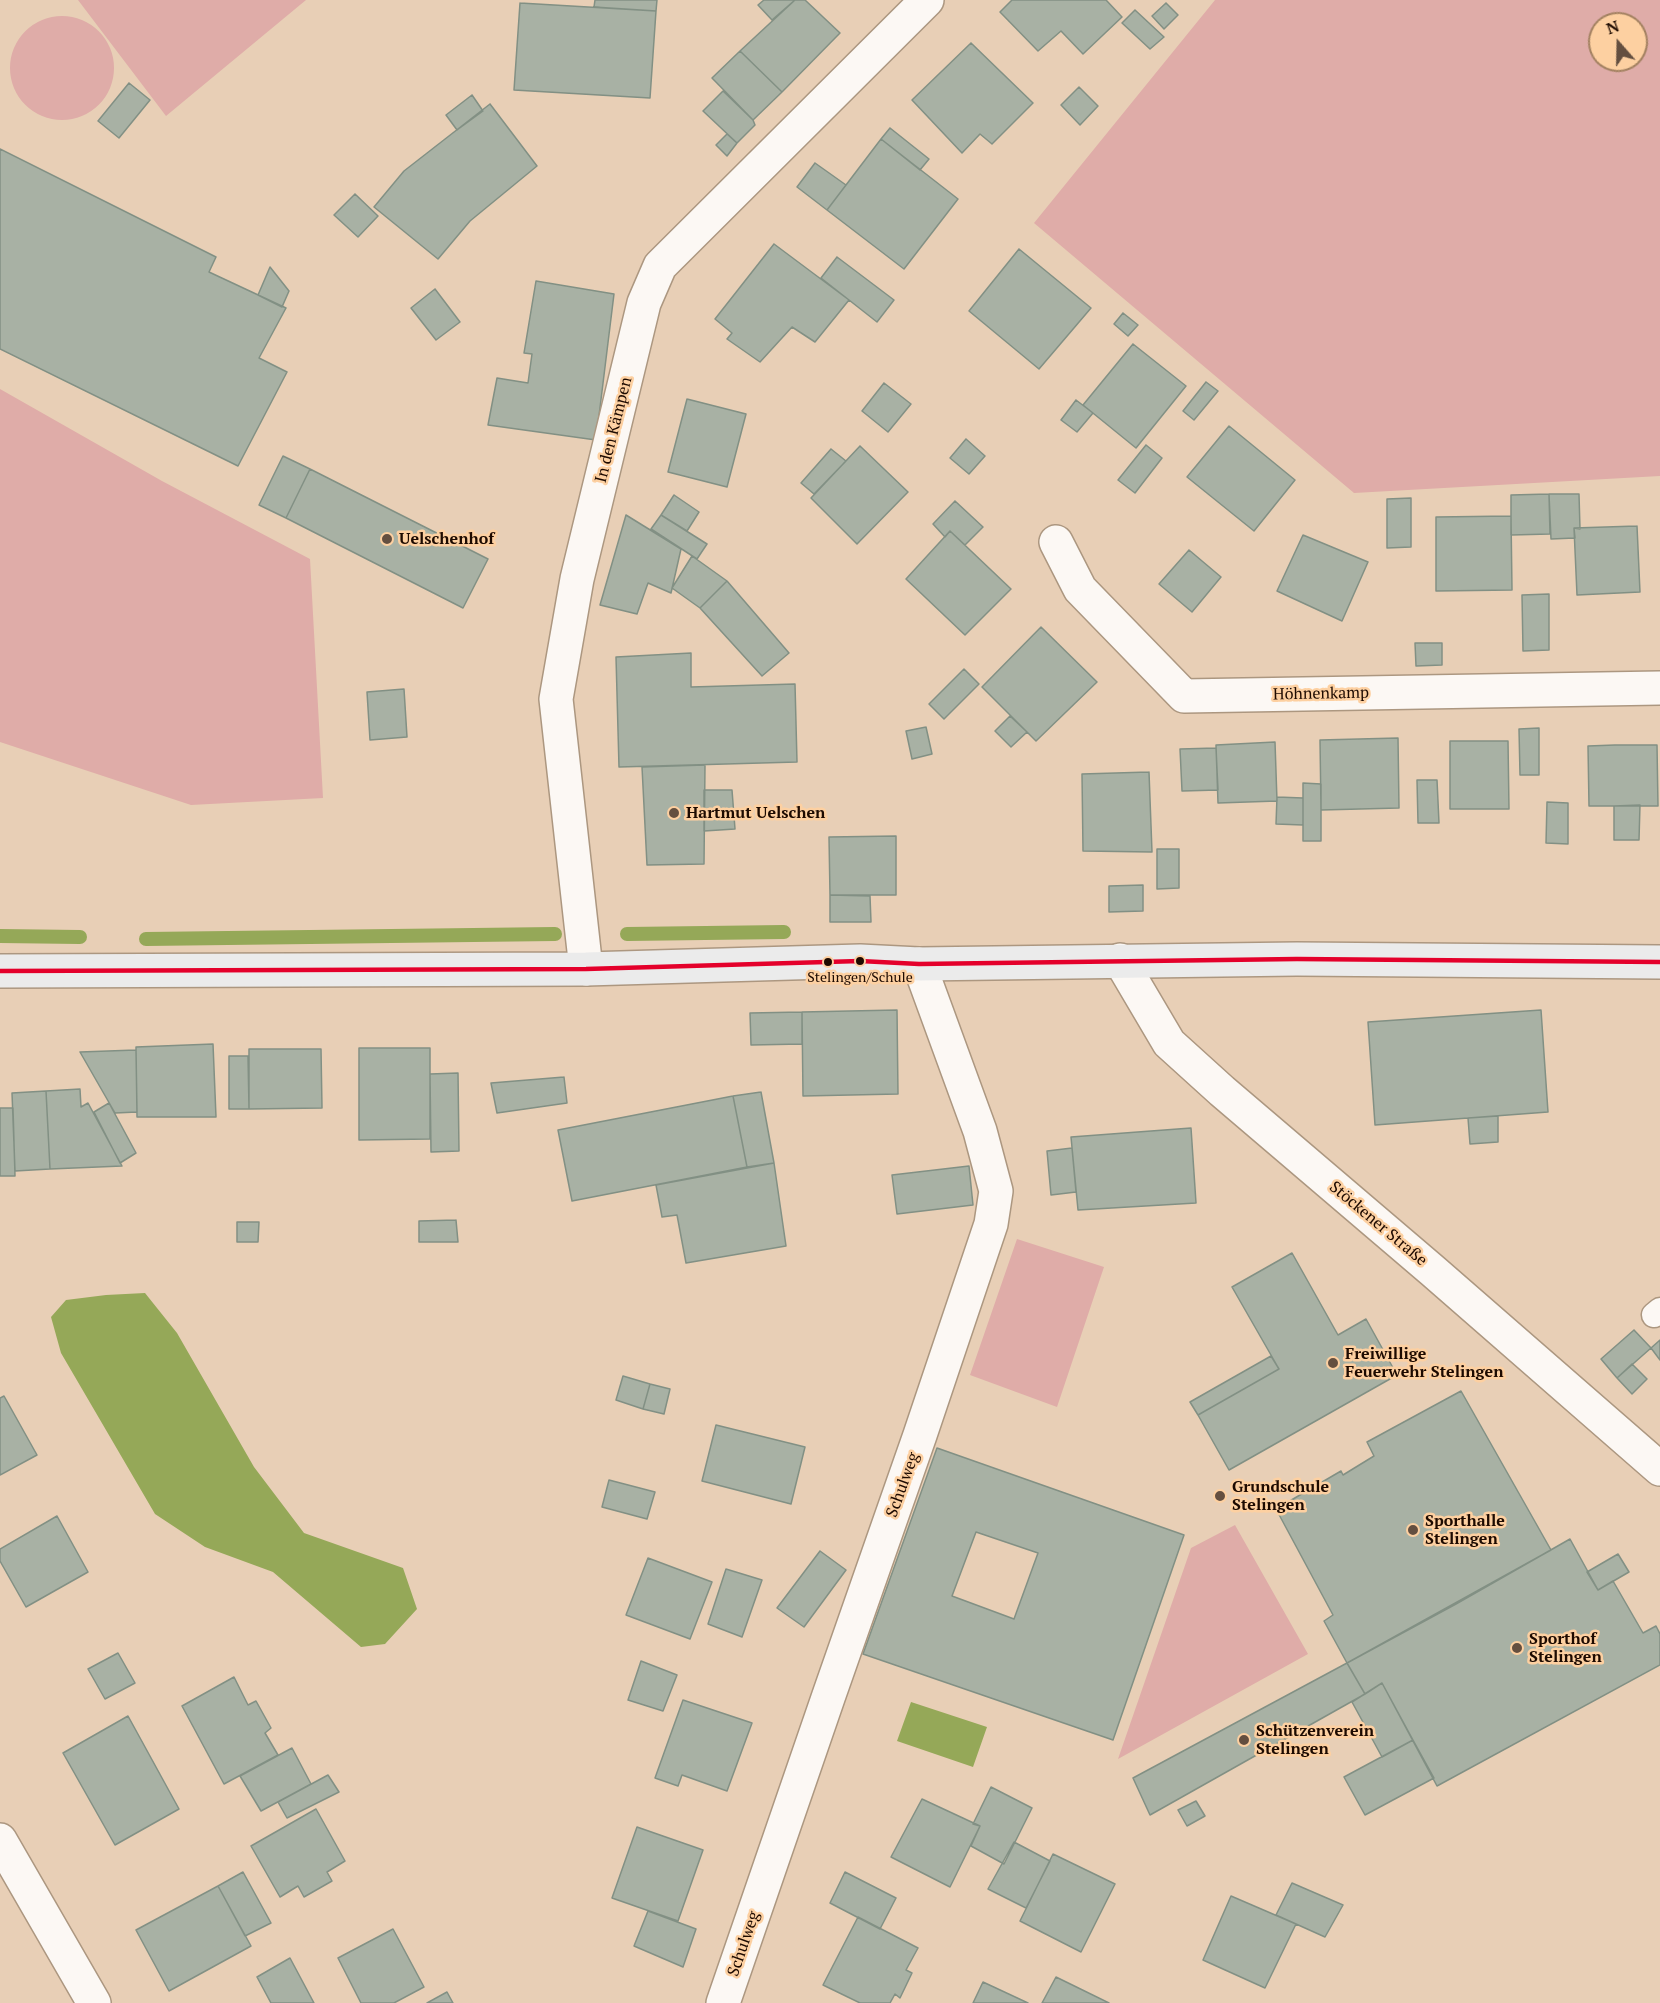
<!DOCTYPE html>
<meta charset="utf-8">
<style>
body{margin:0}
#map{position:relative;width:1660px;height:2003px;overflow:hidden;background:#e8cfb6;font-family:"PT Serif",serif}
canvas{display:block}
.north{position:absolute;left:1588px;top:12px;width:60px;height:60px;box-sizing:border-box;background:#fdd0a1;border:2px solid #a38161;border-radius:50%;rotate:340deg;font-size:16px;font-weight:700;line-height:24px;text-align:center;color:#1d0a00}
.north::after{content:'';display:block;margin:auto;width:21px;height:27px;background:#644f40;clip-path:polygon(50% 0,100% 100%,50% 72%,0 100%)}
</style>
<div id="map">
<canvas width="1660" height="2003"></canvas>
<div class="north">N</div>
</div>
<script>
const ctx = document.querySelector('canvas').getContext('2d');
ctx.lineJoin = 'round';
function fill(path, color) { ctx.fillStyle = color; ctx.fill(path, 'evenodd'); }
const shape = rows => new Path2D(rows.map(r => 'M' + r).join(''));
function strokePath(path, color, width, dash) { ctx.strokeStyle = color; ctx.lineWidth = width; ctx.lineCap = dash ? 'butt' : 'round'; ctx.setLineDash(dash || []); ctx.stroke(path); }
function write(font, color, halo, rows, align = 'center') {
  ctx.font = font + ' "PT Serif",serif'; ctx.lineWidth = 5; ctx.setLineDash([]); ctx.textBaseline = 'middle'; ctx.strokeStyle = halo; ctx.fillStyle = color; for (const [text, x, y, turn = 0] of rows) {
    ctx.save(); ctx.translate(x, y); ctx.rotate((+turn || 0) * Math.PI / 180); ctx.textAlign = isNaN(turn) ? turn : align; if (halo) ctx.strokeText(text, 0, 0); ctx.fillText(text, 0, 0); ctx.restore();
  }
}
const green = shape([
 [78,0,306,0,166,116],
 [1215,0,1660,0,1660,476,1354,493,1034,223],
 [1600,24,1636,24,1636,60,1600,60],
 '10 68a52 52 0 1 1 104 0a52 52 0 1 1-104 0Z',
 [0,389,162,481,310,559,323,798,191,805,0,742],
 [1017,1239,1104,1267,1057,1407,970,1375],
 [1235,1525,1308,1654,1118,1759,1191,1548]
]);
const water = shape([
 [145,1293,177,1333,254,1467,304,1533,403,1568,417,1609,385,1644,361,1647,273,1572,205,1547,155,1514,61,1353,51,1317,66,1300,106,1295],
 [911,1702,987,1727,973,1767,897,1741]
]);
const stream = shape([
 [627,934,784,932],
 [0,936,80,937],
 [146,939,555,934]
]);
const building = shape([
 [595,0,657,0,656,11,594,7,595,0],
 [764,0,795,0,772,20,758,5,764,0],
 [795,0,805,0,840,33,782,92,740,51,795,0],
 [1012,0,1106,0,1122,17,1083,54,1061,31,1038,51,1000,12,1012,0],
 [520,3,656,11,650,98,514,90,520,3],
 [1166,3,1178,15,1164,29,1152,16,1166,3],
 [1135,10,1164,37,1150,49,1122,23,1135,10],
 [971,43,1033,103,992,144,980,134,962,153,912,100,971,43],
 [740,51,782,92,753,120,712,78,740,51],
 [129,83,150,100,119,138,98,121,129,83],
 [1079,87,1098,106,1080,125,1061,105,1079,87],
 [723,91,753,120,755,125,737,143,703,111,723,91],
 [472,95,483,111,457,130,446,115,472,95],
 [490,104,537,166,470,221,438,259,374,207,404,171,490,104],
 [890,128,929,159,920,170,881,139,890,128],
 [727,134,737,143,727,156,716,145,727,134],
 [881,139,958,199,904,269,827,210,881,139],
 [0,149,216,257,209,272,286,308,259,358,287,372,238,466,0,349,0,149],
 [815,163,846,185,827,210,797,187,815,163],
 [355,194,378,216,358,237,334,215,355,194],
 [774,244,849,300,815,342,792,327,760,362,727,339,732,333,715,319,774,244],
 [1019,249,1091,308,1039,369,969,311,1019,249],
 [837,257,894,300,877,322,821,278,837,257],
 [270,267,289,291,282,307,258,295,270,267],
 [536,281,614,294,596,440,488,425,497,378,528,383,532,354,524,353,536,281],
 [435,289,460,322,436,340,411,308,435,289],
 [1123,313,1138,325,1128,336,1114,324,1123,313],
 [1133,344,1186,386,1136,448,1083,405,1133,344],
 [1206,382,1218,391,1194,420,1183,411,1206,382],
 [884,383,911,404,888,432,862,411,884,383],
 [687,399,746,414,727,487,668,472,687,399],
 [1076,400,1093,413,1077,432,1061,420,1076,400],
 [1229,426,1295,480,1254,531,1187,477,1229,426],
 [966,439,985,456,969,474,950,458,966,439],
 [1146,445,1162,458,1135,493,1118,480,1146,445],
 [860,446,908,492,857,544,811,498,860,446],
 [831,449,846,461,814,494,801,483,831,449],
 [283,456,310,469,286,518,259,505,283,456],
 [310,469,488,559,463,608,286,518,310,469],
 [1549,494,1550,534,1511,535,1511,495,1549,494],
 [1549,494,1579,494,1580,529,1574,528,1575,538,1551,539,1549,494],
 [674,495,699,512,687,531,661,515,674,495],
 [1411,498,1411,547,1387,548,1387,499,1411,498],
 [955,501,983,527,965,545,950,531,945,537,933,524,955,501],
 [626,515,681,549,671,593,648,583,637,614,600,605,626,515],
 [661,515,707,544,697,559,651,529,661,515],
 [1511,516,1512,590,1436,591,1436,517,1511,516],
 [1637,526,1640,592,1577,595,1574,528,1637,526],
 [950,531,1011,589,965,635,906,579,950,531],
 [1303,535,1368,562,1342,621,1277,591,1303,535],
 [1189,550,1221,577,1192,612,1159,584,1189,550],
 [692,556,727,581,700,608,672,588,692,556],
 [727,581,789,653,762,676,700,608,727,581],
 [1549,594,1549,650,1523,651,1522,595,1549,594],
 [1041,627,1097,682,1036,741,982,687,1041,627],
 [1415,643,1442,643,1442,665,1416,666,1415,643],
 [691,653,691,687,795,684,797,762,619,767,616,657,691,653],
 [964,669,979,684,944,719,929,704,964,669],
 [404,689,407,737,370,740,367,692,404,689],
 [1010,716,1027,732,1011,747,995,731,1010,716],
 [926,727,932,754,912,759,906,731,926,727],
 [1539,728,1539,775,1520,775,1519,729,1539,728],
 [1398,738,1399,808,1321,810,1320,740,1398,738],
 [1450,741,1508,741,1509,809,1450,809,1450,741],
 [1275,742,1277,801,1218,803,1216,745,1275,742],
 [1615,745,1657,745,1658,806,1589,806,1588,746,1615,745],
 [1216,748,1218,790,1182,791,1180,749,1216,748],
 [705,765,704,864,647,865,642,767,705,765],
 [1149,772,1152,852,1083,851,1082,774,1149,772],
 [1417,780,1437,780,1439,823,1418,823,1417,780],
 [1303,783,1321,784,1321,841,1303,841,1303,783],
 [704,790,732,790,735,829,704,831,704,790],
 [1277,797,1303,798,1303,825,1276,824,1277,797],
 [1547,802,1568,803,1568,844,1546,843,1547,802],
 [1640,805,1639,840,1614,840,1614,806,1640,805],
 [896,836,896,895,830,895,829,837,896,836],
 [1157,849,1179,849,1179,888,1157,889,1157,849],
 [1143,885,1143,911,1109,912,1109,886,1143,885],
 [830,895,870,896,871,922,830,922,830,895],
 [897,1010,898,1094,803,1096,802,1012,897,1010],
 [1541,1010,1548,1112,1375,1125,1368,1022,1541,1010],
 [802,1012,802,1044,751,1045,750,1013,802,1012],
 [213,1044,216,1117,137,1117,136,1047,213,1044],
 [359,1048,430,1048,430,1139,359,1140,359,1048],
 [249,1049,321,1049,322,1108,249,1109,249,1049],
 [136,1050,137,1112,115,1113,80,1052,136,1050],
 [229,1056,248,1056,249,1109,229,1109,229,1056],
 [458,1073,459,1151,431,1152,430,1074,458,1073],
 [564,1077,567,1103,497,1113,491,1083,564,1077],
 [80,1089,81,1107,88,1103,122,1166,50,1169,46,1091,80,1089],
 [46,1091,50,1169,15,1171,12,1093,46,1091],
 [761,1092,774,1163,747,1167,733,1096,761,1092],
 [733,1096,747,1167,572,1201,558,1130,733,1096],
 [109,1103,136,1153,120,1163,94,1112,109,1103],
 [0,1108,13,1108,15,1176,0,1176,0,1108],
 [1498,1116,1498,1142,1470,1144,1468,1118,1498,1116],
 [1191,1128,1196,1203,1078,1210,1071,1137,1191,1128],
 [1072,1148,1076,1192,1051,1195,1047,1151,1072,1148],
 [774,1163,786,1246,686,1263,677,1215,662,1217,656,1185,774,1163],
 [969,1166,973,1205,897,1214,892,1175,969,1166],
 [456,1220,458,1242,419,1242,419,1221,456,1220],
 [237,1222,259,1222,258,1242,237,1242,237,1222],
 [1292,1253,1338,1335,1366,1319,1397,1375,1229,1470,1198,1415,1279,1369,1232,1287,1292,1253],
 [1634,1330,1651,1348,1617,1378,1601,1359,1634,1330],
 [1660,1340,1660,1360,1651,1348,1660,1340],
 [1271,1356,1279,1369,1198,1415,1190,1402,1271,1356],
 [1632,1364,1647,1379,1632,1394,1617,1378,1632,1364],
 [623,1376,650,1384,643,1409,616,1400,623,1376],
 [650,1384,670,1389,664,1414,643,1409,650,1384],
 [1461,1391,1551,1550,1347,1663,1324,1621,1333,1615,1276,1509,1341,1471,1343,1475,1374,1456,1367,1442,1461,1391],
 [4,1396,37,1455,0,1475,0,1398,4,1396],
 [716,1425,805,1447,791,1504,702,1481,716,1425],
 [937,1448,1184,1535,1113,1740,863,1654,937,1448],
 [976,1532,1038,1553,1014,1619,952,1596,976,1532],
 [609,1480,655,1492,647,1519,602,1507,609,1480],
 [57,1516,88,1572,26,1607,0,1561,0,1549,57,1516],
 [1570,1539,1598,1590,1613,1581,1643,1633,1656,1626,1660,1634,1660,1665,1437,1786,1382,1683,1365,1694,1347,1663,1456,1604,1570,1539],
 [820,1551,846,1570,804,1627,777,1608,820,1551],
 [1618,1554,1629,1572,1598,1590,1587,1572,1618,1554],
 [648,1558,712,1582,690,1639,626,1615,648,1558],
 [726,1569,762,1580,742,1637,708,1624,726,1569],
 [118,1653,135,1683,105,1699,88,1669,118,1653],
 [641,1661,677,1675,663,1711,628,1700,641,1661],
 [1347,1663,1365,1694,1150,1815,1133,1778,1347,1663],
 [234,1677,248,1705,256,1701,271,1728,265,1733,278,1755,224,1784,182,1706,234,1677],
 [1382,1683,1413,1740,1382,1757,1352,1702,1382,1683],
 [683,1700,752,1723,727,1791,682,1775,678,1786,655,1778,683,1700],
 [128,1716,179,1809,115,1845,63,1753,128,1716],
 [1413,1740,1434,1778,1365,1815,1344,1777,1413,1740],
 [292,1748,311,1784,261,1811,240,1776,292,1748],
 [328,1775,339,1792,287,1818,278,1802,328,1775],
 [991,1787,1032,1808,1004,1864,971,1846,980,1826,973,1824,991,1787],
 [922,1799,980,1826,950,1887,891,1857,922,1799],
 [1196,1801,1205,1816,1187,1826,1178,1810,1196,1801],
 [316,1809,345,1861,327,1872,332,1881,304,1897,298,1886,280,1897,251,1846,316,1809],
 [637,1827,703,1850,678,1921,612,1898,637,1827],
 [1014,1842,1050,1861,1026,1908,988,1889,1014,1842],
 [1053,1854,1115,1884,1081,1952,1020,1921,1053,1854],
 [243,1872,271,1923,245,1936,218,1886,243,1872],
 [845,1872,896,1898,880,1929,830,1903,845,1872],
 [1292,1883,1343,1905,1325,1937,1276,1915,1292,1883],
 [218,1886,251,1946,169,1991,136,1930,218,1886],
 [1231,1896,1296,1924,1265,1988,1203,1960,1231,1896],
 [648,1911,696,1929,683,1967,634,1946,648,1911],
 [858,1917,918,1948,906,1970,912,1973,900,1998,895,1994,890,2003,860,2003,823,1985,858,1917],
 [393,1929,424,1987,394,2003,361,2003,338,1958,393,1929],
 [290,1958,314,2003,271,2003,257,1977,290,1958],
 [1056,1977,1109,2003,1042,2003,1056,1977],
 [983,1982,1028,2003,973,2003,983,1982],
 [447,1992,453,2003,427,2003,447,1992]
]);
const lane = shape([
 [1654,1315,1660,1310]
]);
const street = shape([
 [1056,542,1080,589,1184,696,1660,688],
 [1120,960,1169,1043,1222,1091,1433,1271,1660,1469],
 [586,969,556,699,577,579,644,303,660,266,927,0],
 [0,1840,94,2003],
 [723,2003,829,1695,920,1435,991,1224,996,1191,980,1131,919,964]
]);
const secondary = shape([
 [0,971,586,969,860,961,919,964,1297,959,1660,962]
]);
const bus1 = shape([
 [0,971,586,969,860,961,919,964,1297,959,1660,962]
]);
const markers = [
 [387,539,6,"#644f40"],
 [674,813,6,"#644f40"],
 [860,961,5,"#1d0a00"],
 [828,962,5,"#1d0a00"],
 [1333,1363,6,"#644f40"],
 [1220,1496,6,"#644f40"],
 [1413,1530,6,"#644f40"],
 [1517,1648,6,"#644f40"],
 [1244,1740,6,"#644f40"]
];
const busNames = [
 ["Stelingen/Schule",860,978]
];
const streetNames = [
 ["In den Kämpen",614,430,-76],
 ["Höhnenkamp",1321,694,-1],
 ["Stöckener Straße",1378,1224,40],
 ["Schulweg",903,1485,-70],
 ["Schulweg",744,1944,-71]
];
const poiNames = [
 ["Uelschenhof",399,539],
 ["Hartmut Uelschen",686,813],
 ["Freiwillige",1345,1354],
 ["Feuerwehr Stelingen",1345,1372],
 ["Grundschule",1232,1487],
 ["Stelingen",1232,1505],
 ["Sporthalle",1425,1521],
 ["Stelingen",1425,1539],
 ["Sporthof",1529,1639],
 ["Stelingen",1529,1657],
 ["Schützenverein",1256,1731],
 ["Stelingen",1256,1749]
];
fill(green, '#dfaca8');
fill(water, '#95a858');
strokePath(stream, '#95a858', 14);
fill(building, '#a8b1a4');
strokePath(building, '#829084', 1.5);
strokePath(lane, '#ac9780', 27);
strokePath(street, '#ac9780', 36);
strokePath(secondary, '#ac9780', 36);
strokePath(lane, '#fcf8f4', 24);
strokePath(street, '#fcf8f4', 33);
strokePath(secondary, '#ebebeb', 33);
strokePath(bus1, '#e4002b', 4.5);
for (const [x, y, r, color] of markers) { const dot = new Path2D(); dot.arc(x, y, r, 0, 2 * Math.PI); ctx.fillStyle = color; ctx.fill(dot); strokePath(dot, '#fdd0a1', 2); }
write('14px', '#1d0a00', '#fdd0a1', busNames);
write('16px', '#1d0a00', '#fdd0a1', streetNames);
write('bold 16px', '#1d0a00', '#fdd0a1', poiNames, 'left');
</script>
